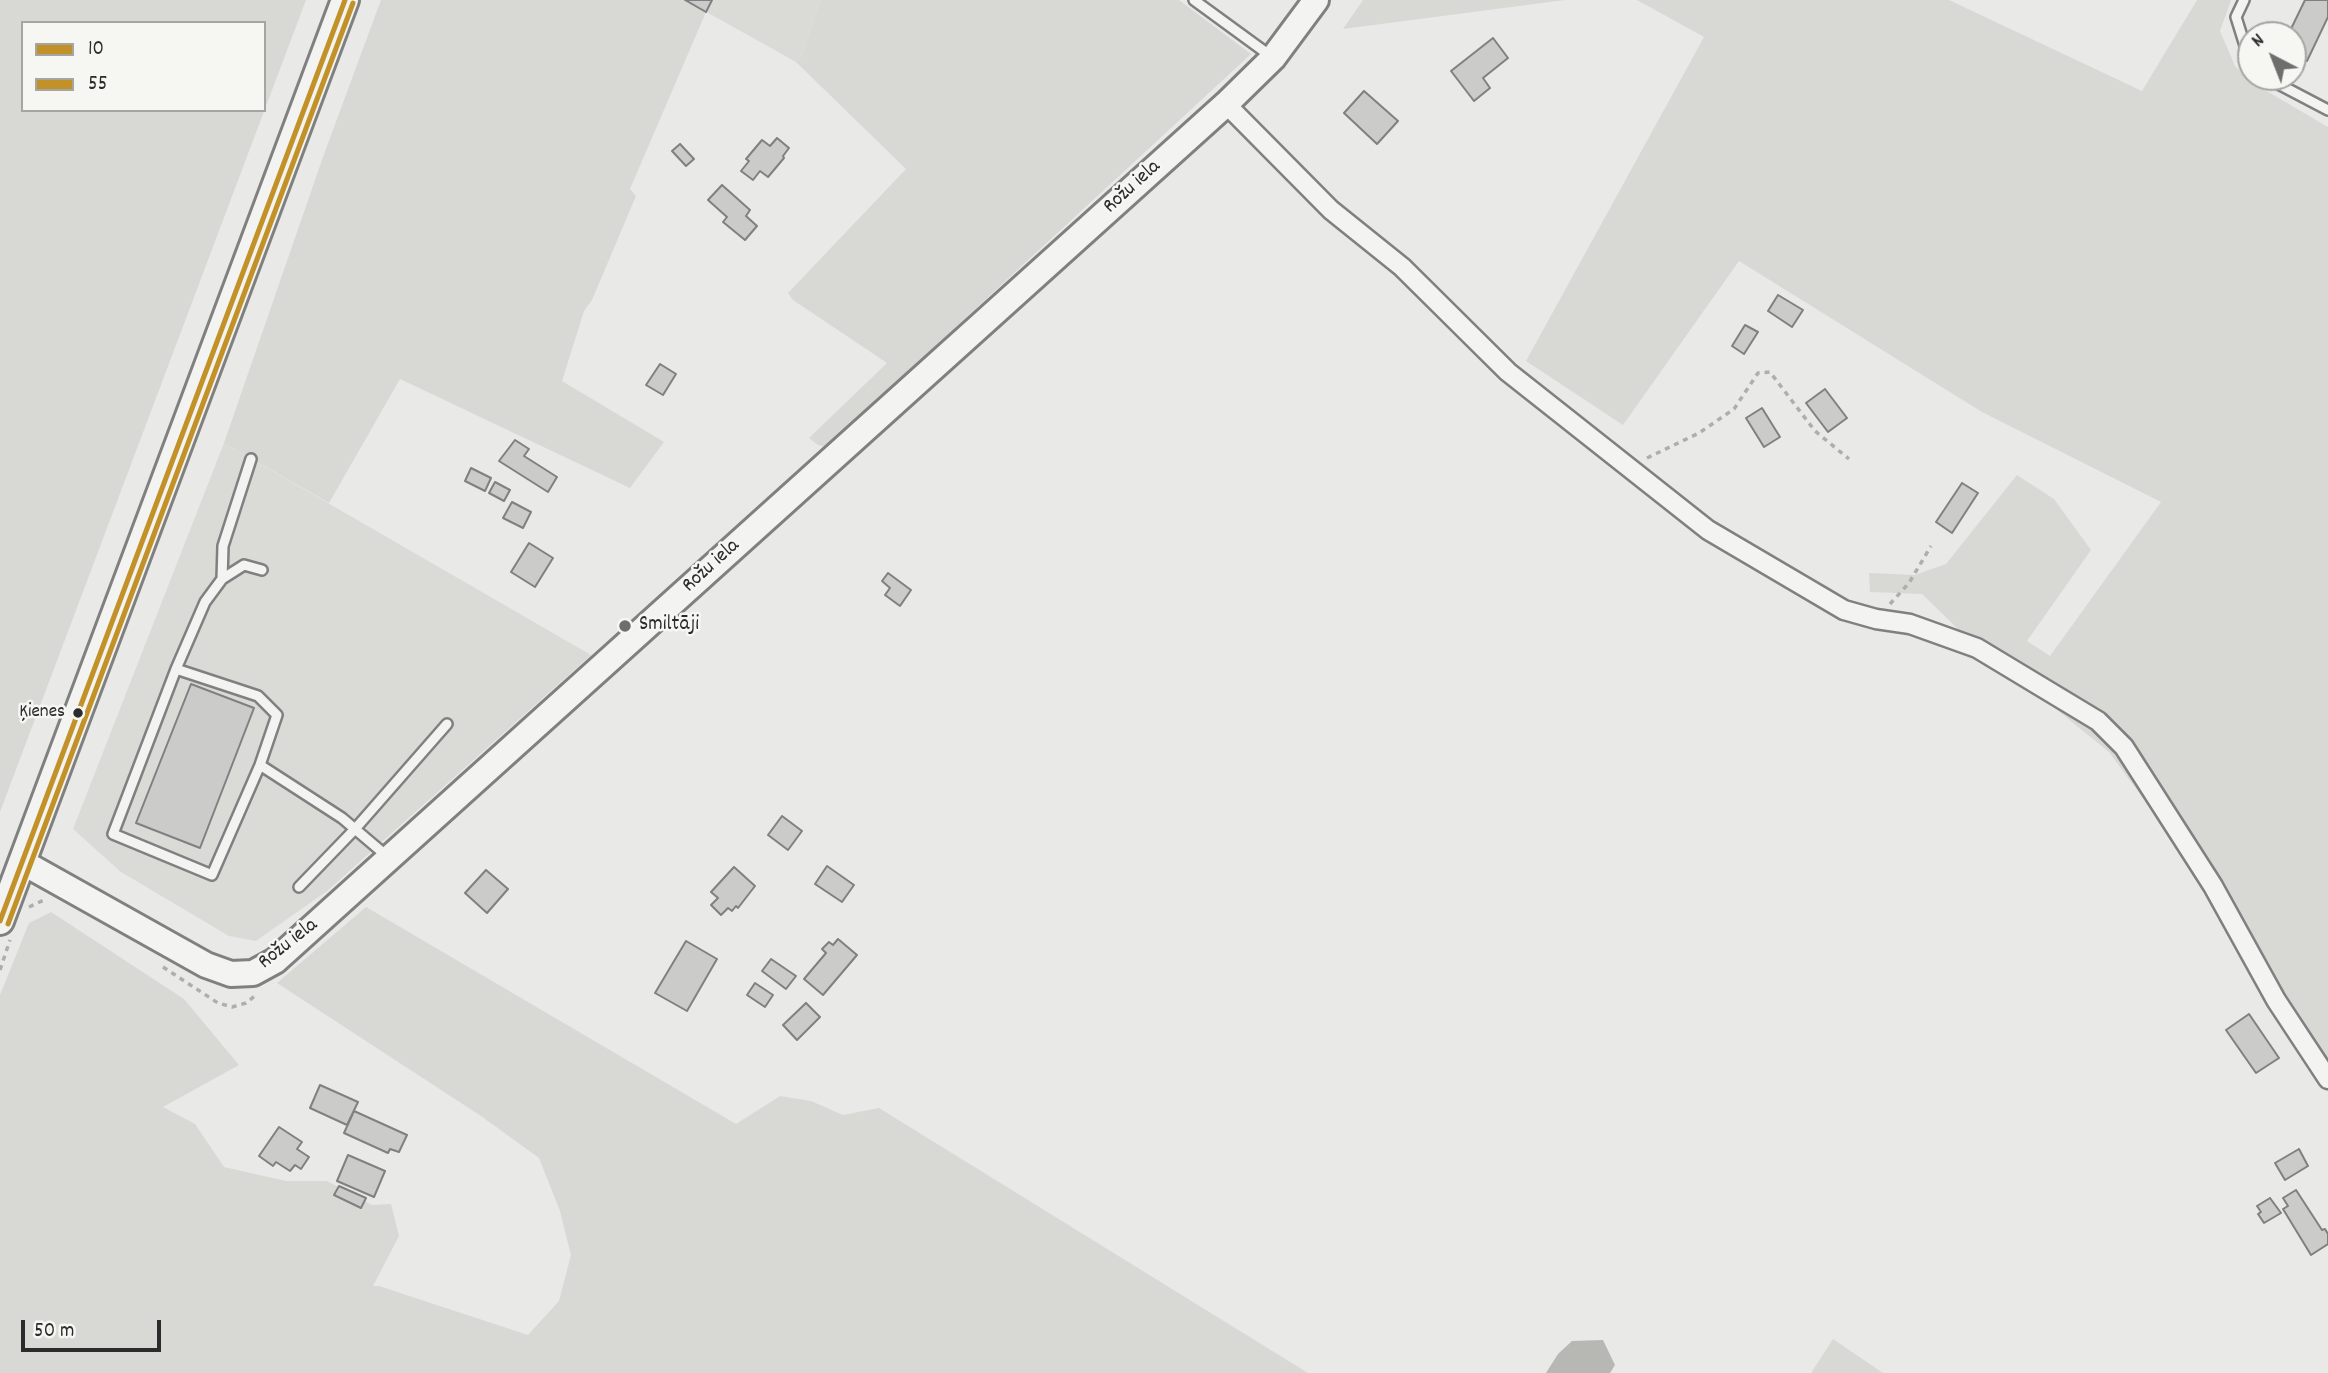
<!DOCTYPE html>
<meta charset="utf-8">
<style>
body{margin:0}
#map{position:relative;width:2328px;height:1373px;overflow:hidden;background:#e9e9e7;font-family:Dekko,sans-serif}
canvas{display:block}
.legend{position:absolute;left:21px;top:21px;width:245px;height:91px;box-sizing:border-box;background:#f6f6f2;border:2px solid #a5a5a2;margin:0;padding:9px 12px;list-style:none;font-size:21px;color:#2b2b2b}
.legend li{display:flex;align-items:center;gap:14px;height:35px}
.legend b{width:35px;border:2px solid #a5a5a2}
.north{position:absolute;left:2237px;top:21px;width:70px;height:70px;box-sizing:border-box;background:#f6f6f2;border:2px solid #a5a5a2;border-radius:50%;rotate:318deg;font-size:19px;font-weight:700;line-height:28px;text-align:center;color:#2b2b2b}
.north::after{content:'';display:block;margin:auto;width:24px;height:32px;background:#6e6e6d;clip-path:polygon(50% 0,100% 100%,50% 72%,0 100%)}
.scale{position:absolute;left:21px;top:1320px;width:140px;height:32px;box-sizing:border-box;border:4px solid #2b2b2b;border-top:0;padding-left:9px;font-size:21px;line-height:24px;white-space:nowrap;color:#2b2b2b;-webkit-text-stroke:5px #f6f6f2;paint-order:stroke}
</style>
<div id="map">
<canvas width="2328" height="1373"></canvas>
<ul class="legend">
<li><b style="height:9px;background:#c29228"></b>10</li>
<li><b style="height:9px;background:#c29228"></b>55</li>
</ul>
<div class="north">N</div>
<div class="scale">50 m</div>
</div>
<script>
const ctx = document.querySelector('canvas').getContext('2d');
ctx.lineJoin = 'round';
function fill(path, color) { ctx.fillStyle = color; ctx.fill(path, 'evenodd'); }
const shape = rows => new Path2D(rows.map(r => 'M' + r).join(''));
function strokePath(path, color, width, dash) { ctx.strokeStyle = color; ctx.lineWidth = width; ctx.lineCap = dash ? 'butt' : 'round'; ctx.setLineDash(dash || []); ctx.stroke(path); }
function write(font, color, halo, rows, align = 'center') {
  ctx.font = font + ' Dekko,sans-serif'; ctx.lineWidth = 5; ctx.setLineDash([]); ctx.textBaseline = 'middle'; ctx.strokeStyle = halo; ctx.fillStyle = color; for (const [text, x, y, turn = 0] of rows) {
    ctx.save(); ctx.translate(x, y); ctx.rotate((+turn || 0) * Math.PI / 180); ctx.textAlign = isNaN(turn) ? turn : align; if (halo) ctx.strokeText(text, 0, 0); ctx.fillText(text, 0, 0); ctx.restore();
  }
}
const built = shape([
 [685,0,820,0,801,57,796,62],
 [224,443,591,655,327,891,256,941,229,936,121,872,73,829]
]);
const green = shape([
 [0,0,306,0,0,812],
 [23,23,264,23,264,110,23,110],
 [381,0,684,0,706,12,630,189,636,196,592,300,584,311,562,381,664,442,630,488,400,379,329,503,224,443,323,157],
 [820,0,1179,0,1251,54,826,447,818,445,809,438,887,363,793,300,788,293,906,169,796,62,801,57],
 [1363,0,1565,0,1343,29],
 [1637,0,1949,0,2142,91,2197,0,2231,0,2220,31,2235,66,2253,83,2328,127,2328,1091,2321,1073,2261,985,2177,844,2109,752,2009,671,1973,635,1958,629,1922,594,1870,592,1869,573,1915,575,1946,564,2017,475,2054,499,2091,550,2027,641,2050,656,2161,502,1982,412,1739,261,1623,425,1526,361,1704,37],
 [366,907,736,1124,780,1096,811,1101,843,1115,879,1108,1308,1373,0,1373,0,995,29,923,51,912,184,999,239,1065,163,1107,195,1124,224,1167,286,1181,327,1181,372,1205,391,1204,399,1236,373,1286,379,1286,528,1335,559,1301,571,1255,560,1211,539,1158,481,1116,277,983],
 [1833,1339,1883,1373,1811,1373]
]);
const water = shape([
 [1603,1340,1615,1365,1610,1373,1546,1373,1558,1354,1572,1341]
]);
const building = shape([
 [685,0,712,0,706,12,685,0],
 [2305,0,2328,0,2328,17,2307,61,2293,54,2293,35,2288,35,2305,0],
 [1493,38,1508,58,1483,78,1490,88,1474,101,1451,71,1493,38],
 [1364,91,1398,121,1377,144,1344,113,1364,91],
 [777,138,789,148,783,156,784,158,768,177,760,171,753,180,741,171,749,161,746,159,762,140,770,146,777,138],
 [680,144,694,159,686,166,672,151,680,144],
 [722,185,750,210,746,216,757,226,745,240,723,222,727,217,708,200,722,185],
 [1778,295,1803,310,1792,327,1768,311,1778,295],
 [1745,325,1758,332,1744,354,1732,346,1745,325],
 [660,364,676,374,663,395,646,385,660,364],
 [1825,389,1847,418,1828,432,1806,403,1825,389],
 [1762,408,1780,437,1764,447,1746,418,1762,408],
 [515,440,529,449,524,456,557,477,548,492,499,461,515,440],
 [471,468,491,478,485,491,465,481,471,468],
 [495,482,510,490,504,501,489,493,495,482],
 [1962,483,1978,493,1952,533,1936,522,1962,483],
 [512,502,531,512,523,528,503,518,512,502],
 [529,543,553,558,535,587,511,572,529,543],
 [888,573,911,590,900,606,885,595,890,588,882,581,888,573],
 [191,684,254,708,200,848,136,823,191,684],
 [782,816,802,831,788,850,768,835,782,816],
 [827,866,854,885,842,902,815,884,827,866],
 [734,867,755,886,738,908,736,906,732,911,728,908,721,915,711,905,718,898,711,892,734,867],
 [486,870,508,889,487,913,465,893,486,870],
 [838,939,857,955,823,995,804,979,826,953,822,949,829,942,833,945,838,939],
 [686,941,717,959,687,1011,655,993,686,941],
 [771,959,796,976,786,989,762,971,771,959],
 [755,983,773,995,765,1007,747,995,755,983],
 [806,1003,820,1017,797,1040,783,1025,806,1003],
 [2249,1014,2279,1058,2256,1073,2226,1030,2249,1014],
 [320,1085,358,1102,347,1125,310,1108,320,1085],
 [354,1111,407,1135,399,1152,390,1149,388,1153,344,1133,354,1111],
 [279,1127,302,1142,297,1149,309,1157,301,1169,295,1165,290,1171,276,1162,273,1166,259,1156,279,1127],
 [2299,1149,2308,1166,2285,1180,2275,1163,2299,1149],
 [348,1155,385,1171,374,1197,337,1181,348,1155],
 [339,1186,366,1198,361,1208,334,1195,339,1186],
 [2296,1190,2322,1230,2325,1229,2328,1234,2328,1244,2311,1255,2283,1209,2288,1206,2283,1198,2296,1190],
 [2270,1198,2281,1213,2264,1223,2258,1214,2261,1212,2257,1206,2270,1198]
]);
const path = shape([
 [1647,458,1699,433,1734,409,1758,373,1770,372,1815,431,1849,459],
 [1890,604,1909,583,1931,546],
 [29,907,44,900],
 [163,967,218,1003,232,1007,246,1003,256,995],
 [0,970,10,940]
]);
const lane = shape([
 [1194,0,1272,57],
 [2244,0,2236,17,2251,65],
 [2265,77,2328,110],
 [222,579,223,546,251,459],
 [176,669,258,696,277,715,260,765,212,875,113,834,176,669,205,602,222,579,244,565,262,570],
 [260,765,342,818,388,857],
 [299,887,355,829,447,724]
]);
const street = shape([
 [1226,104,1331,210,1402,267,1508,372,1708,530,1844,610,1876,619,1910,624,1977,648,2098,721,2124,747,2213,886,2276,1000,2328,1079]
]);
const secondary = shape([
 [22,862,206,965,231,974,253,973,275,961,1226,104,1273,58,1316,0]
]);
const primary = shape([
 [0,921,345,0]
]);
const bus1 = shape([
 [0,921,345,0]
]);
const bus2 = shape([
 [8,924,353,3]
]);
const markers = [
 [625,626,7,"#6e6e6d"],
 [78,713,6,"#2b2b2b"]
];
const busNames = [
 ["Ķienes",65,713]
];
const streetNames = [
 ["Rožu iela",1133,188,-42],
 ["Rožu iela",712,567,-42],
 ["Rožu iela",289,945,-38]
];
const poiNames = [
 ["Smiltāji",639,626]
];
fill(built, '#dadad7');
fill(green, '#d8d8d5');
fill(water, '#b7b7b4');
fill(building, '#cbcbca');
strokePath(building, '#808080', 2);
strokePath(lane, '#808080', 14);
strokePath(street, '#808080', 23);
strokePath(secondary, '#808080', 30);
strokePath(primary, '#808080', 32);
strokePath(path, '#aeaead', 3.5, [5, 5]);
strokePath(lane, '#f3f3f1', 9);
strokePath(street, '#f3f3f1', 18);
strokePath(secondary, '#f3f3f1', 24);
strokePath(primary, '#f3f3f1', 26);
strokePath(bus1, '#c29228', 5);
strokePath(bus2, '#c29228', 5);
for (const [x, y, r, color] of markers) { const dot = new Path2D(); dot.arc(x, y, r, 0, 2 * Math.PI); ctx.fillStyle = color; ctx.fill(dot); strokePath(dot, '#f6f6f2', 2.5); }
write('19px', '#2b2b2b', '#f6f6f2', busNames, 'right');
write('21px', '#2b2b2b', '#f6f6f2', streetNames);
write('21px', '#2b2b2b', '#f6f6f2', poiNames, 'left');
</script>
